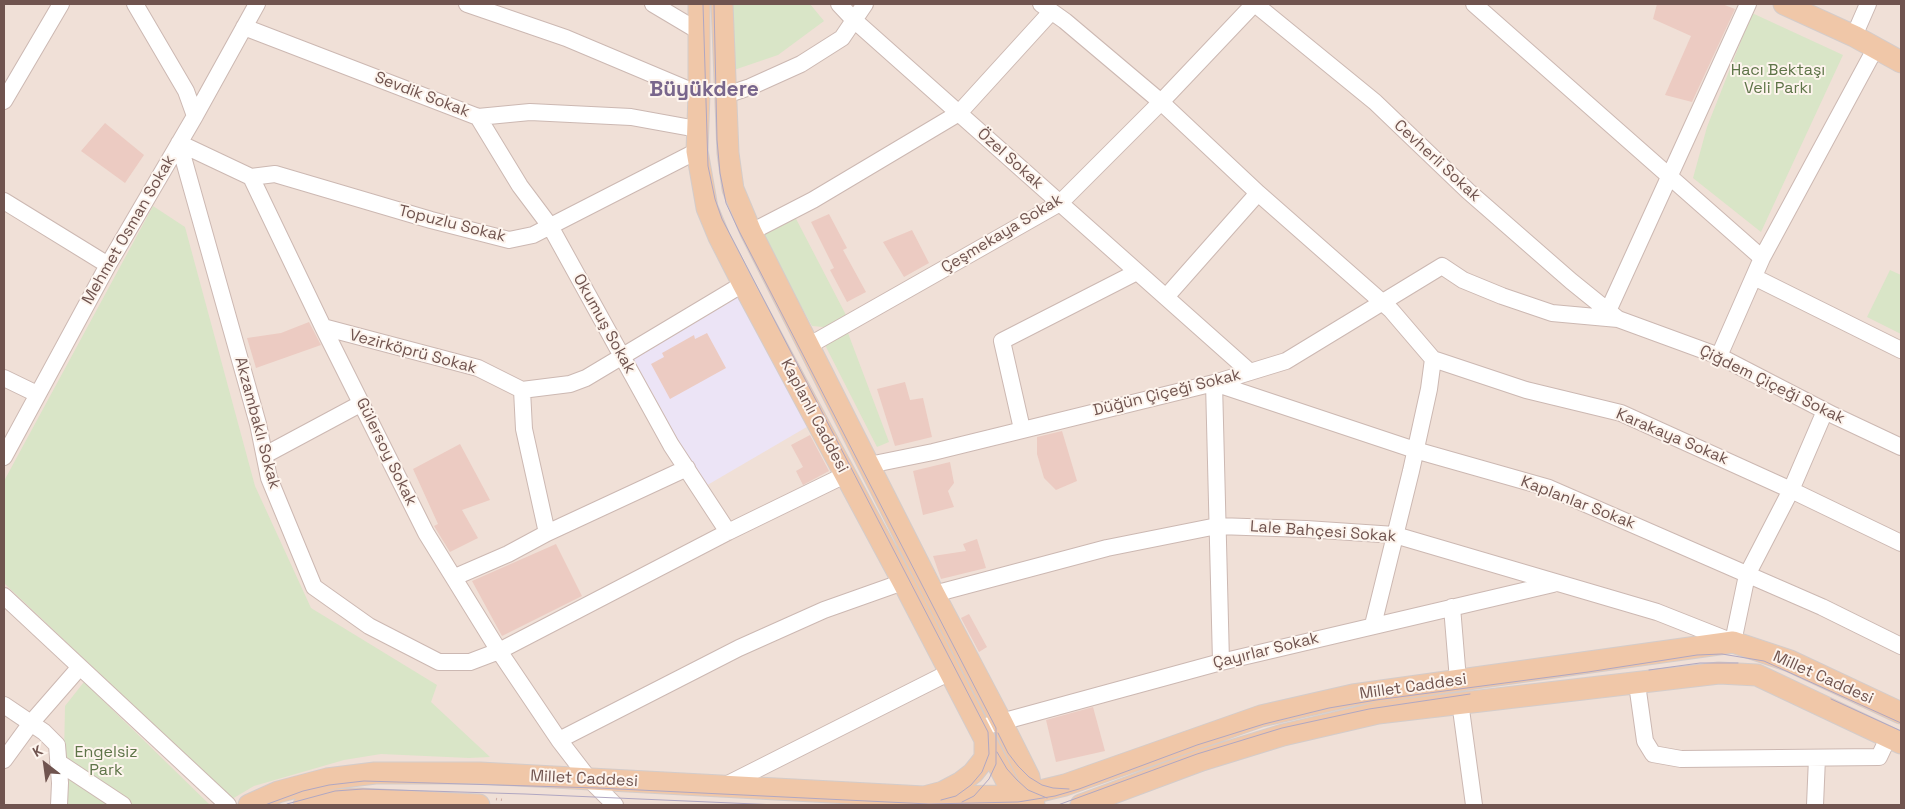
<!DOCTYPE html>
<meta charset="utf-8">
<style>
body{margin:0}
#map{position:relative;width:1905px;height:809px;overflow:hidden;background:#faefe7;font-family:"Space Grotesk",sans-serif}
canvas{display:block}
.frame{position:absolute;inset:0;border:5px solid #70544f;pointer-events:none}
.north{position:absolute;left:20px;top:739px;width:50px;height:50px;-webkit-text-stroke:4px #fdf4ed;paint-order:stroke;rotate:330deg;font-size:14px;font-weight:700;line-height:20px;text-align:center;color:#70544f}
.north::after{content:'';display:block;margin:auto;width:18px;height:22px;background:#70544f;clip-path:polygon(50% 0,100% 100%,50% 72%,0 100%)}
</style>
<div id="map">
<canvas width="1905" height="809"></canvas>
<div class="frame"></div>
<div class="north">K</div>
</div>
<script>
const ctx = document.querySelector('canvas').getContext('2d');
ctx.lineJoin = 'round';
function fill(path, color) { ctx.fillStyle = color; ctx.fill(path, 'evenodd'); }
const shape = rows => new Path2D(rows.map(r => 'M' + r).join(''));
function strokePath(path, color, width, dash) { ctx.strokeStyle = color; ctx.lineWidth = width; ctx.lineCap = dash ? 'butt' : 'round'; ctx.setLineDash(dash || []); ctx.stroke(path); }
function write(font, color, halo, rows, align = 'center') {
  ctx.font = font + ' "Space Grotesk",sans-serif'; ctx.lineWidth = 4; ctx.setLineDash([]); ctx.textBaseline = 'middle'; ctx.strokeStyle = halo; ctx.fillStyle = color; for (const [text, x, y, turn = 0] of rows) {
    ctx.save(); ctx.translate(x, y); ctx.rotate((+turn || 0) * Math.PI / 180); ctx.textAlign = isNaN(turn) ? turn : align; if (halo) ctx.strokeText(text, 0, 0); ctx.fillText(text, 0, 0); ctx.restore();
  }
}
const residential = shape([
 [4,4,1901,4,1901,805,4,805]
]);
const education = shape([
 [743,294,817,421,704,487,633,358]
]);
const green = shape([
 [731,4,810,4,824,21,778,55,734,70],
 [1752,13,1843,55,1761,232,1693,178,1707,127],
 [153,206,185,227,255,486,311,608,437,685,431,702,490,757,469,758,381,754,344,760,254,786,232,799,4,583,4,481],
 [792,211,846,315,834,328,812,326,758,228],
 [1890,270,1901,275,1901,334,1867,317],
 [848,333,889,442,877,447,823,341],
 [84,682,210,805,63,805,65,706]
]);
const building = shape([
 [1657,4,1722,4,1735,9,1692,102,1665,95,1691,36,1653,19],
 [105,123,144,155,125,183,81,151],
 [829,214,847,248,843,250,866,292,847,302,830,270,834,268,811,222],
 [912,230,929,263,904,277,883,242],
 [309,322,321,345,256,368,247,338,281,333],
 [707,333,726,368,670,399,651,364,664,357,662,353,694,335,695,339],
 [905,382,910,400,923,398,932,437,895,446,877,389],
 [1062,431,1077,481,1056,490,1044,478,1037,454,1037,437],
 [810,435,829,471,803,485,796,471,803,467,791,445],
 [460,444,490,500,462,510,478,538,450,552,434,526,438,524,413,469],
 [950,462,954,483,948,491,954,507,923,515,913,471],
 [977,539,986,568,941,579,933,556,966,551,963,544],
 [556,544,582,596,502,636,472,581],
 [969,614,987,647,979,652,961,618],
 [1093,707,1105,751,1056,762,1046,720]
]);
const path = shape([
 [496,799,503,800]
]);
const minor = shape([
 [135,4,186,91,195,116],
 [467,4,566,38,699,94],
 [653,4,700,32],
 [839,4,854,20,1250,372],
 [1041,4,1065,21,1161,102,1258,193,1391,310,1433,359,1429,389,1411,471,1373,625],
 [1255,4,1375,102,1468,191,1571,281,1618,319],
 [1474,4,1762,258],
 [244,27,478,117,530,112,631,117,697,129],
 [1854,36,1868,4],
 [726,95,750,87,801,64,842,38,865,4],
 [4,101,61,4],
 [478,117,520,186,550,226,671,445,728,532],
 [179,143,258,424,269,478,314,587,369,626,439,662,470,662,499,651,728,532,845,475],
 [179,143,251,177,323,327,426,533,499,651,559,740,589,779,615,805],
 [251,177,275,174,431,220,509,240,533,235,697,151],
 [4,201,108,265],
 [751,232,813,200,959,113,1051,12],
 [1754,277,1901,350],
 [1166,297,1258,193],
 [1608,311,1748,4],
 [323,327,478,368,522,390,570,384,586,378,743,284],
 [808,346,1060,203,1161,102,1254,4],
 [1719,356,1762,258,1875,49],
 [1433,359,1526,390,1621,413,1791,490,1901,543],
 [4,378,37,394],
 [1214,383,1415,450,1549,488,1822,607,1901,646],
 [1214,383,1221,662],
 [522,390,524,429,547,533],
 [1022,429,1002,341,1137,272],
 [265,455,362,403],
 [4,457,108,265,195,116,257,4],
 [869,465,933,452,1214,383,1286,361,1442,266,1463,280,1502,296,1552,313,1618,319,1719,356,1833,415,1901,447],
 [455,577,508,554,547,533,687,468],
 [934,594,1107,548,1217,526,1306,529,1395,535,1657,612,1733,642,1747,575,1791,490,1825,411],
 [4,596,228,805],
 [1452,607,1458,680],
 [1637,684,1645,741,1653,754,1681,759,1879,757,1888,738],
 [1460,702,1474,805],
 [4,705,44,732,57,745,60,783,59,805],
 [979,728,1221,662,1553,584],
 [559,740,739,648,824,610,903,582],
 [4,760,31,723,79,668],
 [58,762,123,805],
 [724,786,950,672],
 [1815,805,1817,758]
]);
const major = shape([
 [699,4,699,94,697,151,707,208,719,237,743,284,903,582,1019,805],
 [722,4,728,153,733,189,751,232,934,594,1001,721,1029,777,1034,805],
 [1784,4,1854,36,1901,62],
 [924,797,1014,796,1032,793,1065,785,1261,716,1353,695,1733,642,1790,661,1901,713],
 [249,805,278,792,327,779,375,773,480,773,924,797,943,792,960,783,973,773,985,758,985,740],
 [304,805,331,800,359,799,479,805],
 [1081,805,1202,760,1283,735,1378,713,1719,673,1757,675,1901,743]
]);
const tram = shape([
 [703,4,708,166,715,199,722,219,988,732,989,754,982,772,971,785,956,796,941,800],
 [714,4,717,140,720,173,726,203,739,231,996,728,996,764,989,779,974,796,962,802],
 [1649,670,1700,663,1738,663],
 [1831,699,1901,731],
 [998,733,1008,753,1018,766,1029,777,1042,785,1053,788,1069,789],
 [997,752,1007,769,1017,780,1028,790,1047,798],
 [287,804,335,791,363,789,525,794,778,805],
 [265,805,303,791,329,785,364,781,598,788,929,804,1018,802,1055,796,1079,789,1197,745,1264,724,1329,708,1376,700,1588,672,1697,655,1722,654,1764,661,1901,723],
 [1058,805,1197,754,1282,728,1369,709,1470,694]
]);
const parkNames = [
 ["Hacı Bektaşı",1778,71],
 ["Veli Parkı",1778,89],
 ["Engelsiz",106,753],
 ["Park",106,771]
];
const streetNames = [
 ["Sevdik Sokak",422,95,21],
 ["Özel Sokak",1010,159,42],
 ["Cevherli Sokak",1437,161,43],
 ["Topuzlu Sokak",452,224,14],
 ["Mehmet Osman Sokak",129,230,-60],
 ["Çeşmekaya Sokak",1002,234,-31],
 ["Okumuş Sokak",604,324,61],
 ["Vezirköprü Sokak",413,352,15],
 ["Çiğdem Çiçeği Sokak",1772,385,26],
 ["Düğün Çiçeği Sokak",1167,393,-14],
 ["Kaplanlı Caddesi",814,416,62],
 ["Akzambaklı Sokak",257,423,75],
 ["Karakaya Sokak",1672,437,23],
 ["Gülersoy Sokak",386,452,64],
 ["Kaplanlar Sokak",1578,503,21],
 ["Lale Bahçesi Sokak",1323,532,4],
 ["Çayırlar Sokak",1266,651,-14],
 ["Millet Caddesi",1823,678,24],
 ["Millet Caddesi",1413,687,-8],
 ["Millet Caddesi",584,779,3]
];
const districtNames = [
 ["Büyükdere",704,90]
];
fill(residential, '#f0e0d7');
fill(education, '#ece4f6');
fill(green, '#d9e5c7');
fill(building, '#eccbc2');
strokePath(minor, '#ccb8b2', 18);
strokePath(major, '#d4ccca', 23);
strokePath(path, '#d0aea6', 2.5, [1, 4]);
strokePath(minor, '#fff', 16);
strokePath(major, '#f0c7a8', 21);
strokePath(tram, '#b0a7c2', 1);
write('16px', '#5e7448', '#fdf4ed', parkNames);
write('16px', '#70544f', '#fdf4ed', streetNames);
write('bold 21px', '#79668c', '#fdf4ed', districtNames);
</script>
